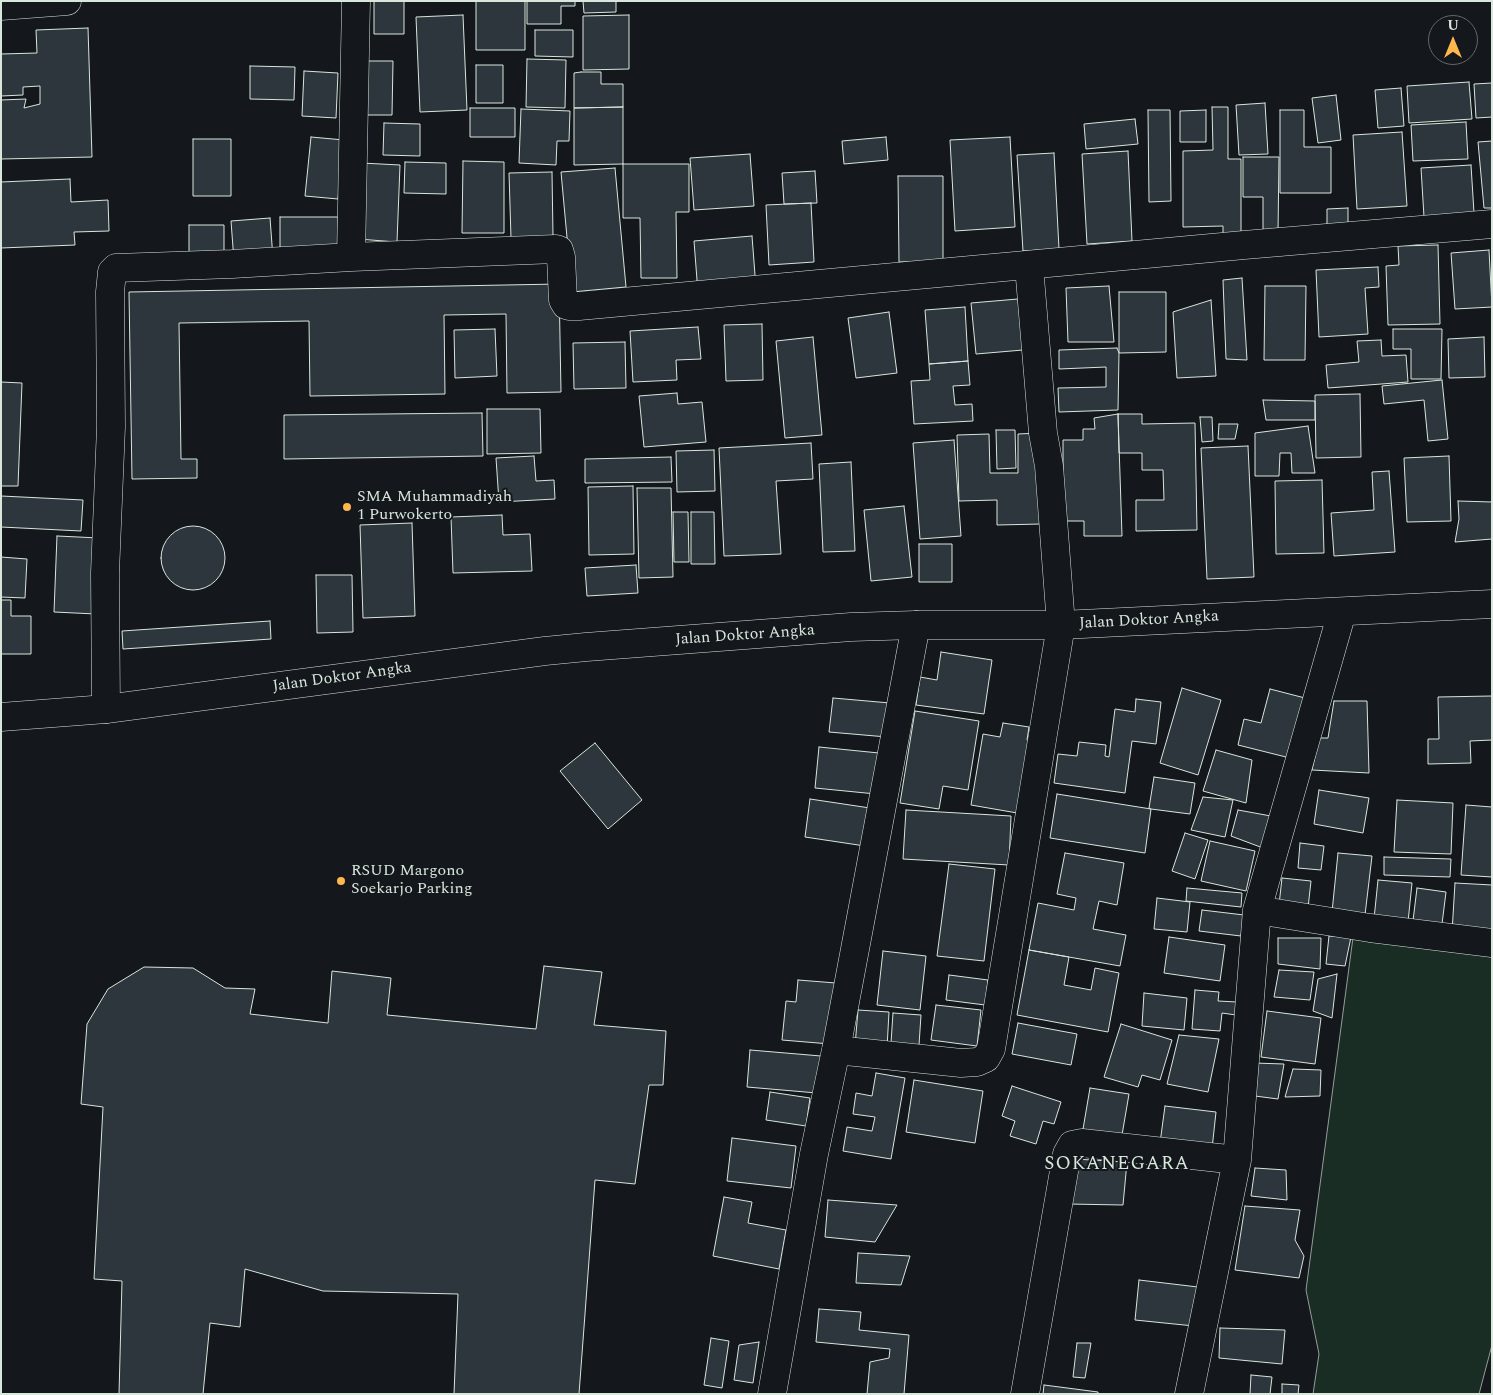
<!DOCTYPE html>
<style>
body{margin:0}
#map{position:relative;width:1493px;height:1395px;overflow:hidden;background:#14181c;font-family:Spectral,serif}
canvas{display:block}
.frame{position:absolute;inset:0;border:2px solid #d8e6dc;pointer-events:none}
.north{position:absolute;left:1428px;top:15px;width:50px;height:50px;box-sizing:border-box;background:#14181c;border:1px solid #626a69;border-radius:50%;rotate:0deg;font-size:14px;font-weight:700;line-height:20px;text-align:center;color:#d8e6dc}
.north::after{content:'';display:block;margin:auto;width:18px;height:22px;background:#ffb74d;clip-path:polygon(50% 0,100% 100%,50% 72%,0 100%)}
</style>
<div id="map">
<canvas width="1493" height="1395"></canvas>
<div class="frame"></div>
<div class="north">U</div>
</div>
<script>
const ctx = document.querySelector('canvas').getContext('2d');
ctx.lineJoin = 'round';
function fill(path, color) { ctx.fillStyle = color; ctx.fill(path, 'evenodd'); }
const shape = rows => new Path2D(rows.map(r => 'M' + r).join(''));
function strokePath(path, color, width, dash) { ctx.strokeStyle = color; ctx.lineWidth = width; ctx.lineCap = dash ? 'butt' : 'round'; ctx.setLineDash(dash || []); ctx.stroke(path); }
function write(font, color, halo, rows, align = 'center') {
  ctx.font = font + ' Spectral,serif'; ctx.lineWidth = 4; ctx.setLineDash([]); ctx.textBaseline = 'middle'; ctx.strokeStyle = halo; ctx.fillStyle = color; for (const [text, x, y, turn = 0] of rows) {
    ctx.save(); ctx.translate(x, y); ctx.rotate((+turn || 0) * Math.PI / 180); ctx.textAlign = isNaN(turn) ? turn : align; if (halo) ctx.strokeText(text, 0, 0); ctx.fillText(text, 0, 0); ctx.restore();
  }
}
const green = shape([
 [1354,930,1492,951,1492,1345,1479,1394,1313,1394,1319,1354,1306,1290,1354,930]
]);
const building = shape([
 [374,1,404,1,404,34,374,34,374,1],
 [476,1,525,1,525,50,476,50,476,1],
 [527,1,575,1,575,6,561,6,561,24,527,24,527,1],
 [583,1,616,1,616,12,584,13,583,1],
 [463,15,467,110,420,112,416,17,463,15],
 [629,15,629,69,583,70,583,16,629,15],
 [88,28,92,157,1,159,1,100,26,99,24,108,40,104,40,86,23,87,23,95,1,96,1,54,37,53,36,30,88,28],
 [535,30,573,30,573,57,535,56,535,30],
 [527,59,566,60,565,108,526,107,527,59],
 [368,61,393,61,392,115,367,115,368,61],
 [476,65,503,65,503,103,476,103,476,65],
 [250,66,295,67,294,100,250,99,250,66],
 [304,71,338,73,336,118,302,116,304,71],
 [581,72,601,72,601,84,623,84,623,107,574,108,574,73,581,72],
 [1469,82,1472,119,1409,123,1407,86,1469,82],
 [1492,83,1492,117,1476,118,1474,84,1492,83],
 [1401,88,1404,126,1378,128,1375,90,1401,88],
 [1336,95,1341,140,1318,143,1312,98,1336,95],
 [1265,103,1268,154,1239,155,1236,105,1265,103],
 [623,107,623,164,574,165,574,108,623,107],
 [1212,107,1228,107,1228,159,1241,159,1241,241,1223,241,1223,226,1183,227,1183,151,1213,150,1212,107],
 [470,108,515,108,515,137,470,137,470,108],
 [521,109,570,111,569,141,557,141,556,165,519,163,521,109],
 [1148,110,1170,110,1171,201,1149,202,1148,110],
 [1206,110,1206,142,1180,142,1180,111,1206,110],
 [1280,110,1304,110,1304,147,1331,147,1331,193,1280,193,1280,110],
 [1135,119,1138,144,1086,149,1084,124,1135,119],
 [1466,122,1468,159,1413,161,1411,125,1466,122],
 [384,123,420,124,420,156,383,155,384,123],
 [1402,132,1407,206,1357,209,1353,135,1402,132],
 [311,137,344,140,338,199,305,196,311,137],
 [886,137,888,160,844,164,842,141,886,137],
 [1010,137,1015,227,955,231,950,140,1010,137],
 [193,139,231,139,231,196,193,196,193,139],
 [1492,141,1492,208,1484,208,1478,142,1492,141],
 [1128,151,1132,241,1087,244,1082,154,1128,151],
 [1054,153,1059,249,1023,251,1017,155,1054,153],
 [750,154,754,206,694,210,690,158,750,154],
 [1243,157,1279,157,1278,233,1263,232,1263,197,1243,197,1243,157],
 [463,161,504,162,504,233,462,233,463,161],
 [405,162,446,163,446,194,404,193,405,162],
 [361,163,400,165,397,242,358,239,361,163],
 [623,164,689,164,689,212,676,212,677,278,641,278,640,218,623,218,623,164],
 [1471,165,1474,213,1424,217,1421,168,1471,165],
 [615,168,626,287,572,292,561,172,615,168],
 [815,171,817,203,784,204,782,173,815,171],
 [552,172,553,236,511,238,509,173,552,172],
 [898,176,943,176,943,262,899,262,898,176],
 [70,179,71,202,108,200,109,231,74,232,75,245,1,248,1,182,70,179],
 [811,203,814,262,769,265,766,205,811,203],
 [1348,208,1348,229,1327,230,1327,209,1348,208],
 [280,217,338,217,338,248,280,248,280,217],
 [270,218,273,258,234,261,231,221,270,218],
 [189,225,224,225,224,257,189,258,189,225],
 [752,236,756,288,698,293,694,241,752,236],
 [1438,245,1440,324,1388,325,1386,266,1399,265,1398,246,1438,245],
 [1489,250,1492,307,1455,309,1451,253,1489,250],
 [1378,267,1379,287,1365,288,1368,334,1319,337,1316,270,1378,267],
 [1242,278,1247,360,1226,359,1223,280,1242,278],
 [559,284,561,392,507,393,506,314,444,315,445,394,310,396,309,321,179,323,181,459,197,459,197,478,132,479,129,292,559,284],
 [1109,286,1114,342,1068,342,1066,288,1109,286],
 [1265,286,1306,286,1305,360,1264,360,1265,286],
 [1119,292,1166,292,1166,352,1119,353,1119,292],
 [1018,299,1023,350,976,354,971,303,1018,299],
 [1211,300,1216,376,1177,378,1173,312,1211,300],
 [965,307,968,361,929,364,925,310,965,307],
 [889,312,897,373,856,378,848,318,889,312],
 [762,324,763,380,726,381,724,325,762,324],
 [698,327,701,359,676,360,677,380,633,382,630,331,698,327],
 [495,329,497,376,455,378,454,330,495,329],
 [1393,329,1442,329,1441,379,1411,379,1411,349,1393,349,1393,329],
 [813,337,822,435,785,438,776,341,813,337],
 [1484,337,1485,377,1449,378,1448,339,1484,337],
 [1381,340,1382,356,1406,355,1408,382,1328,388,1326,365,1359,362,1357,341,1381,340],
 [625,342,626,388,574,389,573,343,625,342],
 [1117,348,1119,353,1118,410,1059,412,1058,388,1106,387,1106,367,1059,369,1059,350,1117,348],
 [968,361,970,385,953,386,955,405,972,404,973,421,914,424,911,381,930,380,929,364,968,361],
 [1442,380,1448,439,1428,441,1424,400,1384,404,1382,386,1442,380],
 [1,382,22,383,18,486,1,486,1,382],
 [677,393,678,404,702,402,706,442,644,447,639,396,677,393],
 [1360,394,1361,457,1316,458,1315,395,1360,394],
 [1263,400,1315,401,1315,420,1266,420,1263,400],
 [487,409,540,409,541,453,487,454,487,409],
 [482,413,483,456,284,459,284,415,482,413],
 [1118,414,1122,536,1084,536,1084,521,1063,521,1063,440,1083,440,1083,429,1095,429,1094,418,1118,414],
 [1118,414,1142,414,1142,424,1195,423,1197,530,1136,531,1136,500,1164,500,1163,470,1142,470,1142,453,1119,453,1118,414],
 [1200,417,1212,417,1213,441,1202,442,1200,417],
 [1219,424,1238,424,1235,439,1218,439,1219,424],
 [1308,426,1315,473,1292,473,1291,453,1280,453,1279,476,1255,476,1255,433,1308,426],
 [996,430,1015,430,1016,468,997,469,996,430],
 [1039,433,1041,524,997,525,997,500,959,501,957,435,989,434,990,473,1018,473,1018,434,1039,433],
 [954,440,961,536,920,539,913,443,954,440],
 [811,443,813,479,776,481,781,554,724,556,719,448,811,443],
 [1248,446,1254,577,1207,579,1201,448,1248,446],
 [714,450,715,491,677,492,676,451,714,450],
 [534,456,536,481,554,480,555,499,499,502,496,458,534,456],
 [1449,456,1451,521,1407,522,1404,458,1449,456],
 [671,457,672,482,585,483,585,459,671,457],
 [851,462,855,551,823,552,819,464,851,462],
 [1389,471,1395,552,1334,556,1331,513,1374,510,1372,472,1389,471],
 [1322,480,1324,553,1276,554,1275,481,1322,480],
 [633,486,634,554,589,555,588,487,633,486],
 [637,488,671,488,673,577,639,578,637,488],
 [1,496,83,500,81,531,1,527,1,496],
 [1458,501,1492,502,1492,539,1455,542,1459,519,1458,501],
 [904,506,912,577,871,581,864,510,904,506],
 [673,512,688,512,689,562,674,562,673,512],
 [691,512,714,512,715,564,691,564,691,512],
 [502,515,503,535,530,534,532,571,453,573,451,517,502,515],
 [412,523,415,616,363,618,360,525,412,523],
 '161 558a32 32 0 1 1 64 0a32 32 0 1 1-64 0Z',
 [57,536,99,538,96,614,54,612,57,536],
 [919,544,952,544,952,582,919,582,919,544],
 [1,557,27,559,25,598,1,597,1,557],
 [636,565,638,593,587,596,585,568,636,565],
 [316,575,352,575,353,632,317,633,316,575],
 [1,600,11,600,11,616,31,616,31,654,1,654,1,600],
 [270,621,271,639,123,649,122,631,270,621],
 [941,652,992,660,984,714,916,705,920,677,937,680,941,652],
 [1182,688,1221,700,1198,775,1160,763,1182,688],
 [1270,689,1305,698,1290,758,1238,745,1244,719,1261,723,1270,689],
 [1492,696,1492,740,1470,741,1471,763,1428,764,1428,739,1439,739,1438,697,1492,696],
 [833,698,890,703,887,737,829,732,833,698],
 [1136,699,1161,702,1156,744,1132,741,1125,793,1054,783,1058,754,1077,756,1079,742,1106,745,1105,756,1109,757,1115,709,1135,712,1136,699],
 [1334,701,1367,701,1369,773,1312,770,1319,738,1328,738,1334,701],
 [915,711,979,721,968,790,943,786,939,809,900,803,915,711],
 [1003,723,1029,727,1027,740,1036,742,1023,814,971,805,983,734,1000,737,1003,723],
 [595,743,642,800,608,829,560,771,595,743],
 [819,747,879,753,876,794,815,788,819,747],
 [1216,750,1252,760,1246,803,1203,791,1216,750],
 [1154,777,1195,783,1190,814,1151,809,1149,808,1154,777],
 [1319,790,1369,798,1363,833,1314,824,1319,790],
 [1057,794,1151,809,1145,853,1050,838,1057,794],
 [1203,797,1233,800,1225,837,1191,830,1203,797],
 [810,799,870,808,865,846,805,837,810,799],
 [1397,800,1453,803,1451,854,1394,852,1397,800],
 [1466,805,1492,807,1492,877,1461,875,1466,805],
 [906,810,1011,816,1009,865,903,859,906,810],
 [1238,810,1271,816,1263,848,1231,836,1238,810],
 [1185,833,1208,840,1195,879,1172,871,1185,833],
 [1210,841,1255,851,1246,891,1201,881,1210,841],
 [1300,843,1324,846,1321,870,1298,868,1300,843],
 [1065,853,1124,863,1117,905,1099,901,1093,929,1126,935,1120,966,1029,950,1038,903,1074,910,1076,898,1057,894,1065,853],
 [1338,853,1372,856,1365,915,1332,912,1338,853],
 [1384,857,1451,859,1450,877,1384,875,1384,857],
 [949,864,995,869,984,961,937,956,949,864],
 [1282,878,1311,881,1308,908,1279,905,1282,878],
 [1378,880,1412,883,1408,922,1374,919,1378,880],
 [1455,883,1492,885,1492,934,1452,932,1455,883],
 [1187,888,1242,893,1241,907,1186,901,1187,888],
 [1417,888,1446,892,1441,932,1412,929,1417,888],
 [1157,898,1190,902,1187,932,1154,929,1157,898],
 [1202,910,1244,915,1241,936,1199,931,1202,910],
 [1329,936,1351,937,1345,966,1326,964,1329,936],
 [1169,937,1225,945,1220,981,1164,973,1169,937],
 [1278,938,1321,938,1320,969,1278,964,1278,938],
 [1029,950,1069,957,1064,985,1091,990,1095,968,1119,973,1108,1032,1017,1015,1029,950],
 [883,951,926,956,920,1010,877,1005,883,951],
 [544,966,602,972,594,1025,666,1031,663,1085,649,1085,635,1184,595,1180,579,1394,454,1394,458,1294,323,1291,245,1269,240,1327,210,1323,203,1394,119,1394,122,1281,94,1279,103,1107,81,1104,87,1024,108,989,144,967,193,968,225,988,255,989,250,1014,328,1023,332,971,391,978,387,1015,536,1029,544,966],
 [1279,970,1314,972,1310,1000,1274,997,1279,970],
 [1337,974,1332,1018,1313,1011,1318,979,1337,974],
 [949,975,988,980,985,1005,946,1000,949,975],
 [798,980,836,983,830,1044,782,1040,786,1001,796,1002,798,980],
 [1195,990,1219,992,1218,1001,1237,1002,1236,1015,1222,1013,1220,1031,1192,1029,1195,990],
 [1144,993,1187,998,1184,1030,1142,1026,1144,993],
 [936,1005,981,1010,977,1046,931,1040,936,1005],
 [858,1010,889,1012,887,1048,855,1046,858,1010],
 [1267,1011,1321,1018,1315,1064,1261,1057,1267,1011],
 [893,1013,921,1015,919,1045,891,1043,893,1013],
 [1018,1023,1077,1034,1071,1065,1012,1054,1018,1023],
 [1121,1024,1172,1040,1160,1080,1142,1075,1138,1087,1104,1077,1121,1024],
 [1179,1035,1219,1039,1208,1092,1167,1084,1179,1035],
 [750,1050,821,1056,817,1093,747,1087,750,1050],
 [1254,1063,1284,1064,1278,1099,1255,1096,1254,1063],
 [1293,1069,1321,1070,1320,1096,1285,1097,1293,1069],
 [876,1073,905,1078,891,1159,843,1151,847,1127,872,1131,875,1117,853,1114,856,1093,872,1096,876,1073],
 [914,1080,983,1091,975,1143,906,1132,914,1080],
 [1012,1086,1061,1102,1054,1124,1043,1121,1036,1144,1010,1136,1015,1121,1002,1116,1012,1086],
 [1090,1088,1129,1094,1121,1141,1082,1135,1090,1088],
 [770,1092,810,1098,806,1126,766,1120,770,1092],
 [1165,1106,1216,1112,1212,1149,1160,1143,1165,1106],
 [732,1138,796,1146,791,1188,727,1181,732,1138],
 [1074,1159,1127,1162,1123,1205,1068,1204,1074,1159],
 [1255,1168,1286,1170,1287,1200,1251,1196,1255,1168],
 [724,1197,752,1202,748,1223,786,1230,779,1269,713,1256,724,1197],
 [828,1200,897,1205,875,1242,825,1237,828,1200],
 [1245,1206,1300,1210,1295,1240,1304,1256,1299,1278,1235,1270,1245,1206],
 [858,1253,910,1256,901,1285,856,1283,858,1253],
 [1139,1280,1198,1287,1194,1326,1135,1320,1139,1280],
 [819,1309,861,1312,859,1330,909,1335,904,1394,867,1394,870,1362,889,1358,890,1349,816,1342,819,1309],
 [1220,1328,1285,1330,1282,1364,1219,1358,1220,1328],
 [711,1338,729,1341,722,1388,704,1385,711,1338],
 [759,1342,753,1383,734,1380,739,1345,759,1342],
 [1077,1343,1091,1343,1085,1378,1073,1377,1077,1343],
 [1251,1375,1272,1377,1270,1394,1250,1394,1251,1375],
 [1282,1384,1299,1385,1298,1394,1282,1394,1282,1384],
 [1044,1385,1098,1392,1098,1394,1043,1394,1044,1385]
]);
const street = shape([
 [1,6,67,1],
 [351,257,356,1],
 [106,709,105,573,111,427,110,292,112,272,116,268,232,264,351,257,556,249,559,250,561,257,563,300,566,305,569,306,579,306,1244,245,1492,224],
 [1257,910,1370,928,1492,943],
 [836,1050,961,1063,977,1062,986,1058,991,1049,1061,625,1049,466,1043,433,1029,266],
 [772,1394,814,1154,836,1050,916,625],
 [1025,1394,1067,1154,1072,1145,1082,1143,1237,1160],
 [1189,1394,1237,1160,1257,910,1342,612]
]);
const secondary = shape([
 [1,717,106,709,545,651,586,647,851,627,916,625,1061,625,1492,604]
]);
const markers = [
 [347,507,5,"#ffb74d"],
 [341,881,5,"#ffb74d"]
];
const poiNames = [
 ["SMA Muhammadiyah",357,498],
 ["1 Purwokerto",357,516],
 ["RSUD Margono",351,872],
 ["Soekarjo Parking",351,890]
];
const streetNames = [
 ["Jalan Doktor Angka",1149,621,-3],
 ["Jalan Doktor Angka",745,636,-4],
 ["Jalan Doktor Angka",342,678,-8]
];
const quarterNames = [
 ["SOKANEGARA",1117,1165]
];
fill(green, '#1a2d24');
strokePath(green, '#939e99', 1);
fill(building, '#2c363c');
strokePath(building, '#d8e6dc', 1);
strokePath(street, '#d8e6dc', 29);
strokePath(secondary, '#d8e6dc', 29);
strokePath(street, '#14181c', 28);
strokePath(secondary, '#14181c', 28);
for (const [x, y, r, color] of markers) { const dot = new Path2D(); dot.arc(x, y, r, 0, 2 * Math.PI); ctx.fillStyle = color; ctx.fill(dot); strokePath(dot, '#14181c', 2); }
write('16px', '#d8e6dc', '#14181c', poiNames, 'left');
write('16px', '#d8e6dc', '#14181c', streetNames);
ctx.letterSpacing = '1px';
write('19px', '#d8e6dc', '#14181c', quarterNames);
ctx.letterSpacing = '0px';
</script>
